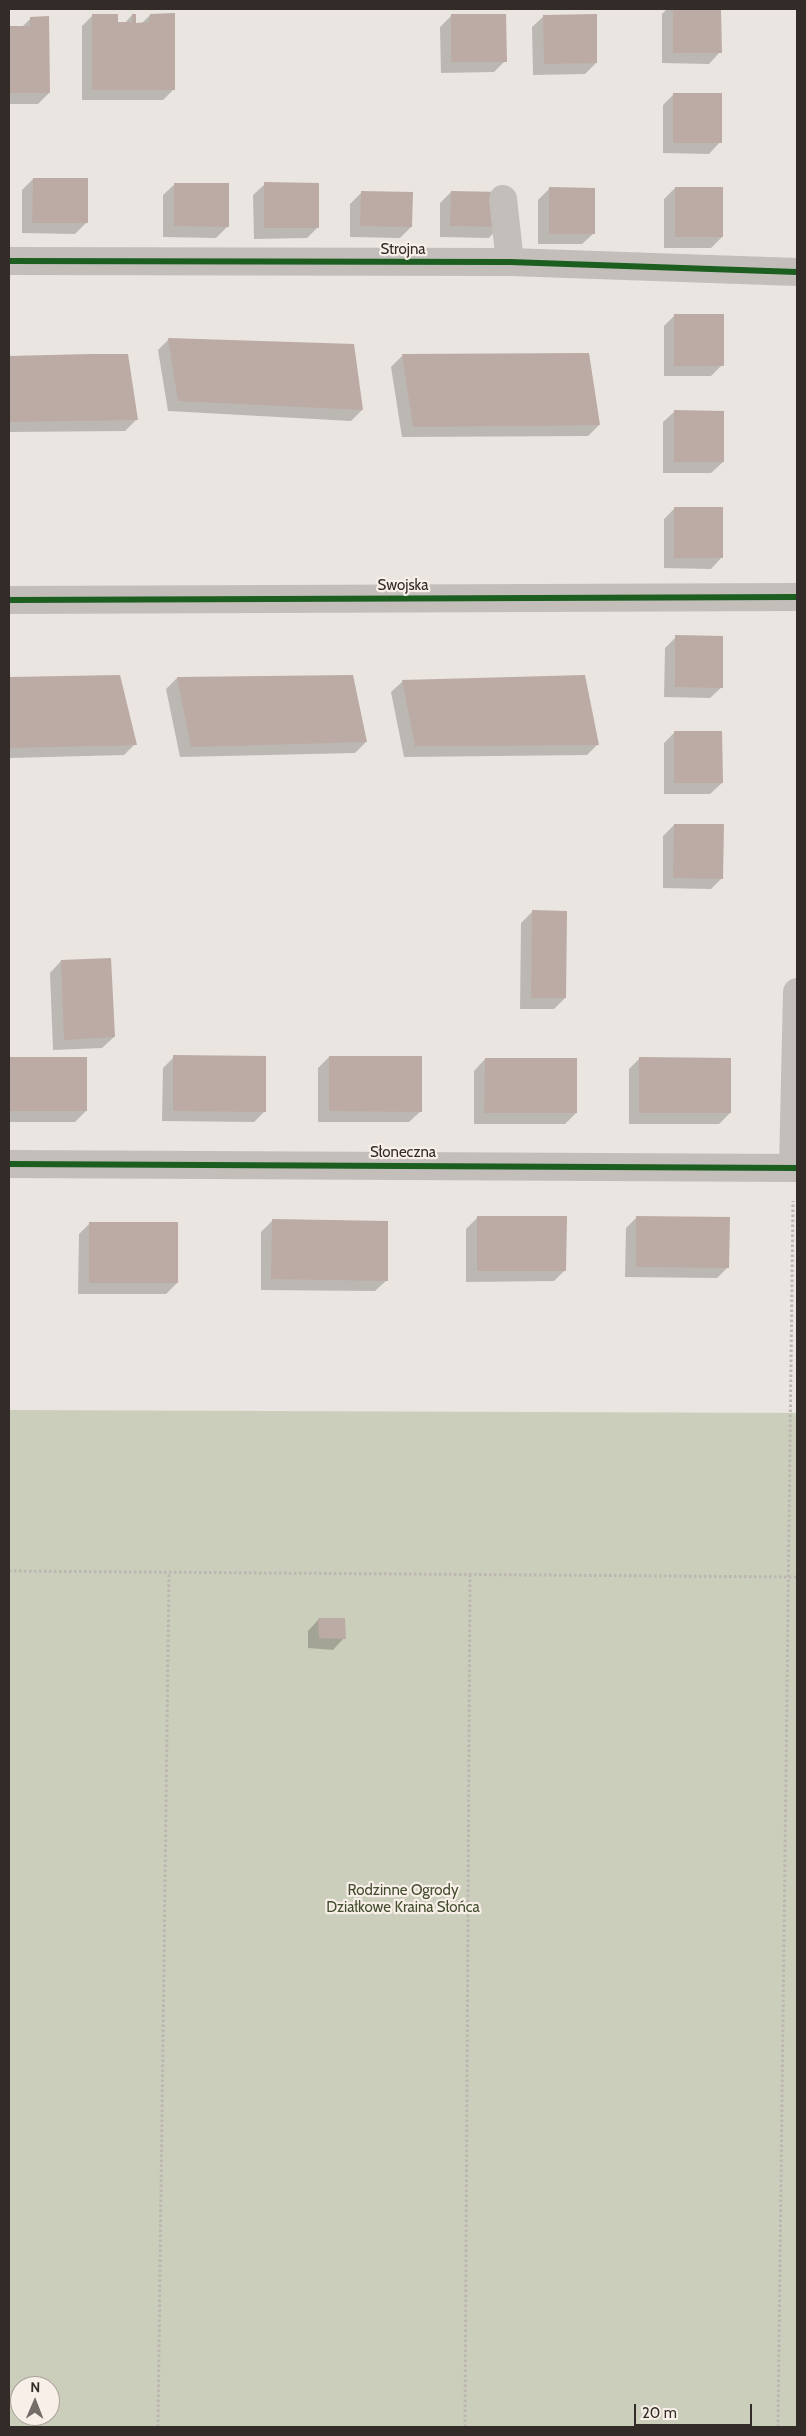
<!DOCTYPE html>
<meta charset="utf-8">
<style>
body{margin:0}
#map{position:relative;width:806px;height:2436px;overflow:hidden;background:#eae5e0;font-family:Cabin,sans-serif}
canvas{display:block}
.frame{position:absolute;inset:0;border:10px solid #332b28;pointer-events:none}
.north{position:absolute;left:10px;top:2376px;width:50px;height:50px;box-sizing:border-box;background:#f7efe8;border:1px solid #a9a19b;border-radius:50%;rotate:1deg;font-size:14px;font-weight:700;line-height:20px;text-align:center;color:#332b28}
.north::after{content:'';display:block;margin:auto;width:18px;height:22px;background:#736c68;clip-path:polygon(50% 0,100% 100%,50% 72%,0 100%)}
.scale{position:absolute;left:634px;top:2404px;width:118px;height:22px;box-sizing:border-box;border:2px solid #332b28;border-top:0;padding-left:6px;font-size:15px;line-height:18px;white-space:nowrap;color:#332b28;-webkit-text-stroke:4px #f7efe8;paint-order:stroke}
</style>
<div id="map">
<canvas width="806" height="2436"></canvas>
<div class="frame"></div>
<div class="north">N</div>
<div class="scale">20 m</div>
</div>
<script>
const ctx = document.querySelector('canvas').getContext('2d');
ctx.lineJoin = 'round';
function fill(path, color) { ctx.fillStyle = color; ctx.fill(path, 'evenodd'); }
const shape = rows => new Path2D(rows.map(r => 'M' + r).join(''));
function strokePath(path, color, width, dash) { ctx.strokeStyle = color; ctx.lineWidth = width; ctx.lineCap = dash ? 'butt' : 'round'; ctx.setLineDash(dash || []); ctx.stroke(path); }
function write(font, color, halo, rows, align = 'center') {
  ctx.font = font + ' Cabin,sans-serif'; ctx.lineWidth = 4.5; ctx.setLineDash([]); ctx.textBaseline = 'middle'; ctx.strokeStyle = halo; ctx.fillStyle = color; for (const [text, x, y, turn = 0] of rows) {
    ctx.save(); ctx.translate(x, y); ctx.rotate((+turn || 0) * Math.PI / 180); ctx.textAlign = isNaN(turn) ? turn : align; if (halo) ctx.strokeText(text, 0, 0); ctx.fillText(text, 0, 0); ctx.restore();
  }
}
const green = shape([
 [9,1410,797,1413,797,2427,9,2427],
 [20,2386,50,2386,50,2416,20,2416]
]);
const shadow = shape([
 [667,9,720,9,720,52,709,64,662,63,662,14],
 [93,15,117,23,124,24,132,15,134,24,141,24,150,15,174,89,163,100,82,100,82,26],
 [451,16,505,61,494,72,441,73,440,27],
 [544,16,596,63,585,74,533,75,532,27],
 [31,18,49,93,38,104,9,104,9,27,22,27],
 [674,94,720,142,709,154,663,153,663,105],
 [33,179,87,222,75,234,22,233,22,190],
 [175,184,227,227,216,238,163,237,163,195],
 [265,184,318,227,307,238,254,239,253,195],
 [675,188,722,237,711,248,664,248,664,199],
 [549,189,594,233,582,244,538,244,538,200],
 [451,192,500,226,489,238,440,237,440,203],
 [361,193,411,227,400,238,350,237,350,204],
 [675,315,722,365,711,376,664,376,664,326],
 [169,339,362,410,351,421,168,411,158,350],
 [588,354,599,425,588,436,402,437,391,367,402,356],
 [127,355,136,420,125,431,9,432,9,357],
 [675,411,723,462,711,473,663,473,663,422],
 [675,508,722,557,711,569,664,568,664,519],
 [676,637,722,687,710,698,664,697,665,648],
 [119,676,135,744,124,755,9,758,9,678],
 [177,678,366,742,355,753,180,757,166,689],
 [403,681,598,744,587,755,404,757,391,692],
 [675,732,722,783,710,794,664,794,664,743],
 [674,825,722,878,711,889,663,888,663,836],
 [532,912,565,998,554,1009,520,1009,521,923],
 [61,961,114,1037,102,1048,53,1050,50,973],
 [174,1057,265,1111,254,1122,162,1121,163,1068],
 [329,1057,421,1111,409,1122,318,1122,318,1068],
 [86,1058,86,1111,75,1122,9,1122,9,1059],
 [640,1058,730,1113,719,1124,629,1124,629,1069],
 [485,1059,576,1113,565,1124,474,1124,474,1071],
 [637,1217,728,1267,717,1278,625,1277,626,1228],
 [477,1218,565,1270,554,1281,466,1282,466,1229],
 [272,1221,387,1280,375,1291,261,1290,261,1232],
 [90,1223,177,1283,166,1294,78,1294,79,1234],
 [319,1619,344,1638,333,1650,308,1648,308,1631]
]);
const building = shape([
 [673,9,721,9,722,53,673,53],
 [175,13,175,90,92,90,92,14,118,14,118,22,132,22,132,14,136,14,136,23,149,22,150,14],
 [451,14,506,14,507,62,451,62],
 [597,14,597,63,544,64,543,15],
 [49,16,50,93,9,93,9,26,30,26,30,17],
 [673,93,722,93,722,143,673,143],
 [33,178,88,178,88,223,32,223],
 [264,182,319,183,319,228,264,228],
 [174,183,229,183,229,227,174,226],
 [549,187,595,188,595,234,549,234],
 [675,187,723,187,723,237,675,237],
 [361,191,413,192,412,227,360,226],
 [451,191,502,192,501,227,450,226],
 [674,314,724,314,724,366,674,366],
 [168,338,354,344,363,410,178,401],
 [589,353,600,425,413,427,402,354],
 [92,354,128,354,138,420,9,422,9,356],
 [674,410,724,411,724,462,674,462],
 [674,507,723,507,723,558,674,558],
 [675,635,723,636,723,688,675,687],
 [120,675,137,745,9,748,9,677],
 [353,675,367,742,191,747,177,677],
 [585,675,599,745,415,746,402,680],
 [674,731,722,731,723,783,674,783],
 [674,824,724,824,723,879,673,878],
 [532,910,567,911,566,998,531,998],
 [111,958,115,1037,64,1040,61,960],
 [173,1055,266,1056,266,1112,173,1111],
 [329,1056,422,1056,422,1112,329,1111],
 [9,1057,87,1057,87,1111,9,1111],
 [639,1057,731,1058,731,1113,639,1113],
 [485,1058,577,1058,577,1113,484,1113],
 [477,1216,567,1216,566,1271,477,1271],
 [636,1216,730,1217,729,1268,636,1267],
 [272,1219,388,1221,388,1281,271,1279],
 [89,1222,178,1222,178,1283,89,1283],
 [318,1618,345,1618,346,1639,319,1638]
]);
const path = shape([
 [9,1571,797,1577],
 [158,2427,169,1572],
 [465,2427,470,1573],
 [778,2427,793,1201]
]);
const minor = shape([
 [503,199,510,262],
 [9,261,510,262,797,272],
 [9,600,797,597],
 [9,1164,797,1168],
 [793,1168,797,992]
]);
const cycleway = shape([
 [9,261,510,262,797,272],
 [9,600,797,597],
 [9,1164,797,1168]
]);
const streetNames = [
 ["Strojna",403,250],
 ["Swojska",403,586],
 ["Słoneczna",403,1153]
];
const parkNames = [
 ["Rodzinne Ogrody",403,1891],
 ["Działkowe Kraina Słońca",403,1908]
];
fill(green, '#cccebc');
fill(shadow, '#0003');
fill(building, '#bcaaa4');
strokePath(path, '#bcb6b2', 3, [2.5, 2.5]);
strokePath(minor, '#c3beba', 28);
strokePath(cycleway, '#1b5e20', 6);
write('15px', '#332b28', '#f7efe8', streetNames);
write('15px', '#444e2f', '#f7efe8', parkNames);
</script>
